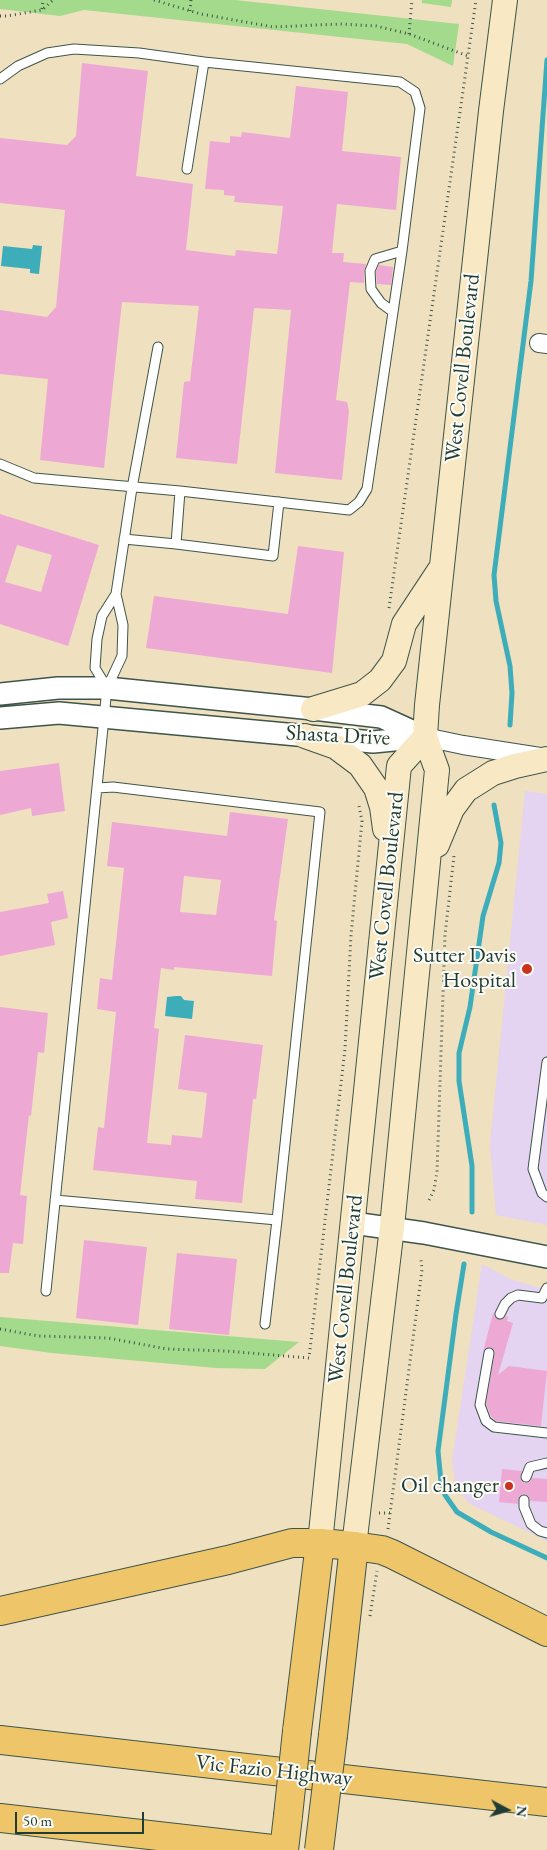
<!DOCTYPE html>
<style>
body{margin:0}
#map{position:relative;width:547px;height:1850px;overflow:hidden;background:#efe0c0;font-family:"EB Garamond",serif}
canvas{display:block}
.north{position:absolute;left:482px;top:1785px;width:50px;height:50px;-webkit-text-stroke:4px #fdfcf7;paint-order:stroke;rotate:96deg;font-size:14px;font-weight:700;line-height:20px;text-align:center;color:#1f3d34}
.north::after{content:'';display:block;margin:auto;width:18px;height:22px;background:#1f3d34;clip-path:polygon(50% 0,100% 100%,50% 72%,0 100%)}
.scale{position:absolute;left:15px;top:1812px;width:129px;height:22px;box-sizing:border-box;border:2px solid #1f3d34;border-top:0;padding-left:6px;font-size:15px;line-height:18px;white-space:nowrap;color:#1f3d34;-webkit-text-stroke:4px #fdfcf7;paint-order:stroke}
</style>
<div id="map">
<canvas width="547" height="1850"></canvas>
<div class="north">N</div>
<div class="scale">50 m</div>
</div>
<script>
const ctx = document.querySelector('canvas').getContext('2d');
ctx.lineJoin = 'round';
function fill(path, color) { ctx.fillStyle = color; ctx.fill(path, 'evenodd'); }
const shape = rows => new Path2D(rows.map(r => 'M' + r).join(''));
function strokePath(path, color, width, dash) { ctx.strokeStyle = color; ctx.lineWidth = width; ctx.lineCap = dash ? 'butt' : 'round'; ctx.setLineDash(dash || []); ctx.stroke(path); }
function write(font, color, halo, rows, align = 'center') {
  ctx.font = font + ' "EB Garamond",serif'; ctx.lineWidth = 4; ctx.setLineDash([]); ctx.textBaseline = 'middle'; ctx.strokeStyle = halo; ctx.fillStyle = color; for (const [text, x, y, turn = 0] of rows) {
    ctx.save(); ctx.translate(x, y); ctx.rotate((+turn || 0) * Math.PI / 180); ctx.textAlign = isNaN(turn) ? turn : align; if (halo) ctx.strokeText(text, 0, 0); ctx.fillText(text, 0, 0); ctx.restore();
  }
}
const built = shape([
 [525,791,547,794,547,1225,496,1215,490,1144],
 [482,1264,510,1279,547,1290,547,1541,470,1504,456,1488,452,1461]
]);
const green = shape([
 [0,0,235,0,459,24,453,66,407,44,84,10,60,16,0,9],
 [422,0,452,0,451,7,422,3],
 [0,1317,299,1342,265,1369,216,1368,52,1353,0,1346]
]);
const water = shape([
 [33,245,42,246,39,274,30,273,30,269,1,266,3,246,32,249],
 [176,996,181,996,184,1000,194,1001,192,1019,165,1016,167,997]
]);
const stream = shape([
 [510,725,512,693,510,666,496,601,494,575,531,281,547,60],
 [472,1212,472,1166,459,1081,459,1053,470,1007,483,916,499,863,501,843,494,805],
 [464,1264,456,1314,438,1451,441,1482,445,1495,457,1512,491,1532,547,1558]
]);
const building = shape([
 [82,63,148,71,136,176,193,184,186,250,235,256,236,250,277,254,283,206,234,202,235,196,224,195,224,190,205,189,210,141,230,143,230,136,241,137,242,132,290,138,296,86,348,92,342,151,401,157,396,210,337,204,332,253,344,253,343,262,366,264,364,271,364,283,350,282,336,400,347,402,349,411,342,480,275,473,291,310,254,308,237,464,176,458,184,382,190,381,199,306,122,302,104,468,40,460,48,379,0,374,0,310,47,317,56,307,65,210,0,203,0,138,67,145,76,136],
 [379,265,393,267,391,285,377,284,376,272],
 [0,514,99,545,68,646,0,624],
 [17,545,52,555,41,592,5,582],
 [298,546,344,552,332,673,146,648,154,596,288,614],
 [59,763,65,811,32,816,31,808,0,815,0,771],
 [230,812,288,819,274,920,277,921,272,976,174,967,174,970,161,968,154,1028,159,1029,147,1143,171,1145,172,1135,202,1138,207,1093,178,1089,185,1035,263,1045,256,1099,253,1099,242,1203,195,1199,197,1181,93,1170,98,1127,104,1128,116,1012,97,1009,100,978,112,980,124,868,107,866,112,822,227,836],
 [184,876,221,880,216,915,180,912],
 [63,891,68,918,51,922,55,945,0,956,0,912,49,903,47,894],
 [0,1007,48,1013,44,1053,38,1052,31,1116,29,1115,20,1195,27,1196,23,1244,13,1243,9,1273,0,1273],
 [84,1240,147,1247,138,1325,76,1318],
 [177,1253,237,1259,229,1335,169,1329],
 [493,1313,497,1319,503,1319,506,1316,508,1317,507,1321,513,1323,498,1375,509,1366,547,1371,541,1426,496,1421,491,1416,486,1404,495,1351,490,1347,485,1349,483,1352],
 [502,1469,522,1471,520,1478,524,1483,529,1482,532,1478,547,1479,547,1502,530,1501,529,1496,524,1494,519,1496,518,1504,499,1502]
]);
const path = shape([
 [154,0,201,14,273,27,340,24,376,26,409,34,468,56],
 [42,9,43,0],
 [190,11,191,0],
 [0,16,7,16,42,10,53,0],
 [409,34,412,0],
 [389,608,476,0],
 [429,1200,434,1190,437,1172,445,935,454,856],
 [0,1329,38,1336,108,1338,167,1349,226,1351,309,1358,345,1049,351,935,362,821,359,806],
 [379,1513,390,1513],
 [388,1529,422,1270,421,1259],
 [370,1616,377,1571]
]);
const service = shape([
 [0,79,18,66,47,53,74,49,139,53,204,62,400,82,415,92,420,108,402,251,367,489,359,502,349,510,180,491,34,478,0,464],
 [187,169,204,62],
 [392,311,381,303,371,289,370,271,375,259,402,251],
 [180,491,176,544,273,556,279,502],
 [124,539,176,544],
 [106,686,95,668,97,639,102,616,116,594,132,488,158,347],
 [547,1062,533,1169,542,1193,547,1197],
 [55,1200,277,1220,320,812,113,787,98,788],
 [46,1291,107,688,122,656,123,625,116,594],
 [500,1314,505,1304,511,1298,518,1295,542,1298,547,1288],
 [265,1324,277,1220],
 [489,1353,480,1405,486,1421,494,1427,547,1433],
 [526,1477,530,1467,547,1463],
 [524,1500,524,1507,531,1524,540,1531,547,1533]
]);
const minor = shape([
 [539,343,547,344],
 [425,737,463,745,540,757]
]);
const tertiary = shape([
 [0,694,58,688,107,688,313,709,381,717,425,737],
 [0,718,59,713,373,742,425,737],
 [353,1223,424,1233,547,1257]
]);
const secondary = shape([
 [313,709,362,694,380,680,394,661,404,624,439,571],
 [305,736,336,747,360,765,376,788,382,807,385,829],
 [437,845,452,809,466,790,493,773,515,766,547,759],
 [320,1543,399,766,425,737],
 [354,1546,392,1227,437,770,425,737,427,705,491,111,505,0]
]);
const primary = shape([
 [297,1731,320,1543],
 [333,1735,354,1546],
 [284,1850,288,1816]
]);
const motorway = shape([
 [0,1611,228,1560,292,1543,320,1543,354,1546,382,1550,392,1554,547,1632],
 [0,1740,547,1802],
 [0,1818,281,1850]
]);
const primaryBridge = shape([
 [288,1816,297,1731],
 [319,1850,333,1735]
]);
const markers = [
 [527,969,6,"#c8321e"],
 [509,1486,5,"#c8321e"]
];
const streetNames = [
 ["West Covell Boulevard",463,368,-84],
 ["Shasta Drive",338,736,3],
 ["West Covell Boulevard",387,886,-84],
 ["West Covell Boulevard",346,1289,-84],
 ["Vic Fazio Highway",274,1771,6]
];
const poiNames = [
 ["Sutter Davis",516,956],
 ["Hospital",516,981],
 ["Oil changer",499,1486]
];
fill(built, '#e4d3f1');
fill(green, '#a3da8c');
fill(water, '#3eadba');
strokePath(stream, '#3eadba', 5);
fill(building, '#eea8d4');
strokePath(service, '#3e5549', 11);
strokePath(minor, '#3e5549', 20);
strokePath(tertiary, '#3e5549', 24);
strokePath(secondary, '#3e5549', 26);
strokePath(primary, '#3e5549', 30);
strokePath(motorway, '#3e5549', 30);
strokePath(path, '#3e5549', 3, [1, 4]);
strokePath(service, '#fff', 9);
strokePath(minor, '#fff', 18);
strokePath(tertiary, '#fff', 21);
strokePath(secondary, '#f8e8c3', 24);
strokePath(primary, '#eec569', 28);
strokePath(motorway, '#eec569', 28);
strokePath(primaryBridge, '#3e5549', 30, []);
strokePath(primaryBridge, '#eec569', 28);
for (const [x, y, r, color] of markers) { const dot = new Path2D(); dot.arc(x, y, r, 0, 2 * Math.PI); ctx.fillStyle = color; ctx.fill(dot); strokePath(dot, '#fdfcf7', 2); }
write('22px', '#1f3d34', '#fdfcf7', streetNames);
write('22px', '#1f3d34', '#fdfcf7', poiNames, 'right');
</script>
